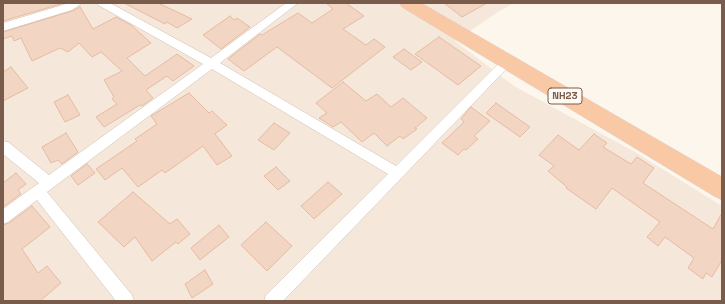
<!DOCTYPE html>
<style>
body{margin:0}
#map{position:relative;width:725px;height:304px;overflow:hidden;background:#fdf6ec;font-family:"Space Grotesk",sans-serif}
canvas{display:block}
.frame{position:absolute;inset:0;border:4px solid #7a5c4d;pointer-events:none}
</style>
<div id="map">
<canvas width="725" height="304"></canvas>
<div class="frame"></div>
</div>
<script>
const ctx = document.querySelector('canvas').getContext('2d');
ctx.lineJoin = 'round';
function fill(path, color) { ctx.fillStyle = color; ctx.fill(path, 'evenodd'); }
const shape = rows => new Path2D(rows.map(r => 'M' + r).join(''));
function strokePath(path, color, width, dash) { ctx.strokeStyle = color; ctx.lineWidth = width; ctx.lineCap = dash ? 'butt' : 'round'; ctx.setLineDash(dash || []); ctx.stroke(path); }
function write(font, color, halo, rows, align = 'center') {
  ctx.font = font + ' "Space Grotesk",sans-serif'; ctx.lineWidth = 3.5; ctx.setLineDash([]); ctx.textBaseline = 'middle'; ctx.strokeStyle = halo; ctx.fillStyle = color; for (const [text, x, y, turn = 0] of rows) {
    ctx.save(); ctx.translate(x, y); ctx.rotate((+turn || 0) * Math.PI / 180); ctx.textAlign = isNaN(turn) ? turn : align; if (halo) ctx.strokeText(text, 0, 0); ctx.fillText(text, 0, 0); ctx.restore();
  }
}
const residential = shape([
 [3,3,514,3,498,12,455,41,514,86,635,152,722,206,722,301,3,301]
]);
const building = shape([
 [3,3,64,3,3,21,3,3],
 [124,3,158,3,192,19,177,28,167,22,165,24,124,3],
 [326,3,346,3,364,16,343,29,366,45,374,39,385,47,332,88,277,47,244,71,228,59,260,34,262,35,298,13,312,23,333,9,326,3],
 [444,3,487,3,462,17,444,3],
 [80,7,93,29,116,17,131,25,151,43,127,58,145,76,177,54,194,66,173,81,167,76,146,90,153,98,142,106,140,105,104,127,96,117,117,104,112,99,114,97,104,80,122,71,101,52,92,57,79,43,68,52,60,48,32,61,21,38,14,41,12,36,3,39,3,32,72,11,80,7],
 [230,16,234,20,237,18,250,27,221,49,203,35,230,16],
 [439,37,481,66,458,85,415,54,439,37],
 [404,49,422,62,411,70,393,57,404,49],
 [11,67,28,88,3,101,3,72,11,67],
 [343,82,366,101,377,94,391,107,403,98,427,118,415,128,417,129,403,139,400,136,387,146,374,133,362,142,341,122,333,127,319,118,327,113,316,103,343,82],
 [189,93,209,113,212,111,227,125,215,134,232,156,217,165,203,146,165,173,162,170,138,187,122,168,105,180,96,169,137,141,135,139,157,124,151,116,189,93],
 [68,95,80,115,65,122,54,102,68,95],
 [496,103,530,127,520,137,486,113,496,103],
 [471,107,490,121,474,136,478,139,466,150,464,149,458,155,442,143,464,122,461,119,471,107],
 [274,123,290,133,274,150,258,140,274,123],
 [66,133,78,152,62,164,58,160,51,163,42,147,66,133],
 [594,134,607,143,603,147,631,164,637,157,654,168,643,183,713,229,722,213,722,260,712,277,706,273,703,279,688,268,694,258,665,237,658,246,647,237,660,222,612,188,596,209,566,188,567,187,548,171,554,166,539,155,558,135,579,150,594,134],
 [87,164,95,173,78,185,71,176,87,164],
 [276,167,290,181,278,190,264,176,276,167],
 [16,173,26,184,18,190,21,194,3,207,3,183,16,173],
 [328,182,342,194,314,219,301,206,328,182],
 [133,192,170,224,177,219,190,234,178,244,176,242,152,261,135,237,124,247,98,222,133,192],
 [32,206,50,227,22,249,38,273,47,266,61,283,40,301,3,301,3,225,9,223,32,206],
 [266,222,292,246,267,271,241,245,266,222],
 [219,225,229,237,200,260,191,248,219,225],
 [205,270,213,284,192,298,185,284,205,270]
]);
const minor = shape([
 [69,3,82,3,72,10,3,31,3,23,69,3],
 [97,3,110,3,211,58,286,3,298,3,220,63,396,166,503,59,507,58,511,59,513,62,283,301,264,301,266,295,388,174,212,69,47,192,132,295,134,301,116,301,37,200,8,222,3,224,3,209,39,183,3,154,3,141,8,142,49,175,203,64,98,5,97,3]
]);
const trunk = shape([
 [399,3,421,3,722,177,722,200,714,196,402,7,399,3]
]);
const shields = [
 [565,96,34]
];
const shieldNames = [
 ["NH23",565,96]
];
fill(residential, '#f5e8da');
fill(building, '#f3d5c3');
strokePath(building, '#e6bba3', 1);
strokePath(minor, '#d1beb0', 1);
strokePath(trunk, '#dad1cd', 1);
fill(minor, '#fff');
fill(trunk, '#f9c8a4');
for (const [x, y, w] of shields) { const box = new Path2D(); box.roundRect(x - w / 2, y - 8, w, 16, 3); ctx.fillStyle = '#fffaf3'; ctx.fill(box); strokePath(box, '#7a5c4d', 1); }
write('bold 10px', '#7a5c4d', null, shieldNames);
</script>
